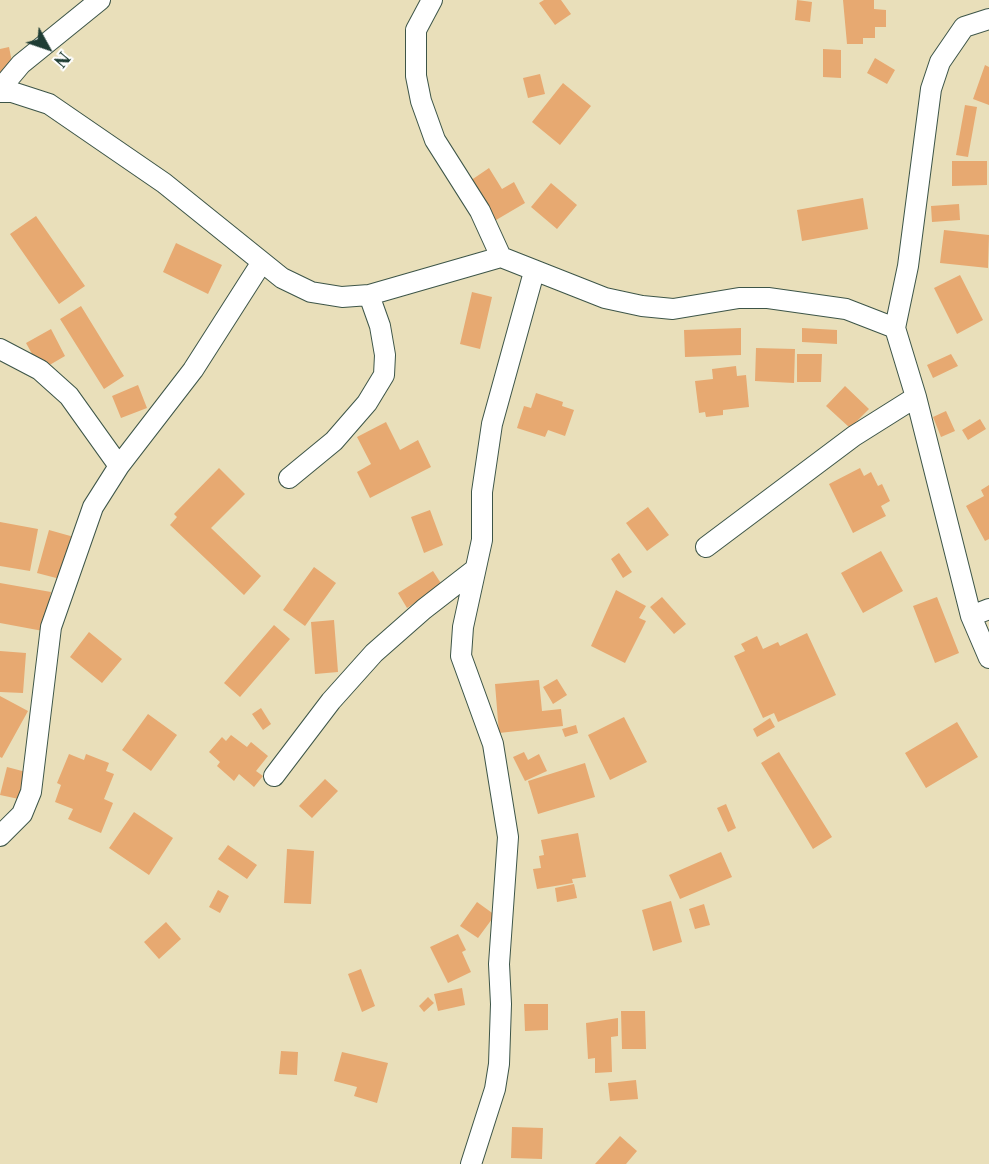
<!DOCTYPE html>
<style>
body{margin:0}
#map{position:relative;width:989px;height:1164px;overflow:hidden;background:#e9dfba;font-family:"Libre Caslon Text",serif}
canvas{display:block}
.north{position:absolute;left:18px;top:18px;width:60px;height:60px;-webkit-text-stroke:4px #fff;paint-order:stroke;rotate:130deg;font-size:16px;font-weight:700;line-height:24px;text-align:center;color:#1f3d34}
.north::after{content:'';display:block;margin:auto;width:21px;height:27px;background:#1f3d34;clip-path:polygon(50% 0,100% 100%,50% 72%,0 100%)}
</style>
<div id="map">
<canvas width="989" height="1164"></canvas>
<div class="north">N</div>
</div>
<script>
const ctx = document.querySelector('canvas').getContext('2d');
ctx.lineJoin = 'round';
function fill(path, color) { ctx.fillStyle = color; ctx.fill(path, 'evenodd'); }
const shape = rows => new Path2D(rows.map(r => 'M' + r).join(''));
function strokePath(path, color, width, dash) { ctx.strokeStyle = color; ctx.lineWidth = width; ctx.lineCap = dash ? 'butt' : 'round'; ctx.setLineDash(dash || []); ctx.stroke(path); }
const building = shape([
 [544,0,561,0,571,14,555,25,539,3],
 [797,0,812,2,810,22,795,20],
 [843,0,874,0,874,9,886,10,886,27,875,27,875,38,863,38,863,44,847,44],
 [9,47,14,72,0,75,0,49],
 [823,49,841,50,841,78,823,77],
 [875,58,895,70,887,84,867,73],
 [985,65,989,67,989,105,973,99],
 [540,74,545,94,528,98,523,78],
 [563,83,591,106,560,145,532,122],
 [965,105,977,107,968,157,956,155],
 [952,161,987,161,987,185,952,186],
 [489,168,502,189,514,182,525,203,491,223,467,183],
 [551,183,577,205,557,229,531,207],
 [863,198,868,229,802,241,797,210],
 [959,204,960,220,932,222,931,206],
 [36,216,85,286,59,304,10,234],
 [944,230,989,235,988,268,940,263],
 [176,243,222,265,208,294,163,272],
 [960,275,983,320,957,334,934,288],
 [472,292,492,297,480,349,460,344],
 [81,306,124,376,104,389,60,319],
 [741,328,741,355,685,357,684,330],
 [802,328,837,330,837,344,802,342],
 [51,329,65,356,41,370,26,343],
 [756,348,795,349,794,383,755,381],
 [797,354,822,354,821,382,797,382],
 [951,354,958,366,933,378,927,365],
 [736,366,737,376,746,375,749,407,723,410,723,415,706,417,705,412,699,413,695,381,713,379,712,369],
 [138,385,147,408,121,418,112,396],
 [845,386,869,409,850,428,826,406],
 [536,393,563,402,562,406,574,410,565,436,548,430,545,437,517,428,524,406,531,408],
 [946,411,955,431,941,437,933,417],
 [980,419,986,429,968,440,962,430],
 [386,422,400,450,418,440,431,467,370,498,357,472,371,464,357,437],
 [219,468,245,494,211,528,261,576,244,595,170,525,177,517,174,514],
 [860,468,864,476,871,472,878,486,882,484,890,501,881,506,886,516,853,533,829,484],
 [989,485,989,539,985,541,966,506,984,496,981,490],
 [648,507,669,535,647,551,626,523],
 [430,510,443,545,424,553,411,517],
 [0,522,38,529,30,571,0,566],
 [49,530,74,537,64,580,37,573],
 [881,551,903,591,863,613,841,573],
 [619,553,632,572,623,578,611,559],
 [314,567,336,583,305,626,283,610],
 [433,571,442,585,407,608,398,593],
 [0,583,51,592,43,631,0,623],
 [616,590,646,606,639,618,646,621,625,663,591,646],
 [662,597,686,624,674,634,650,607],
 [937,597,959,653,935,663,913,606],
 [334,620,338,672,315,674,311,622],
 [274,625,290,639,240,697,224,683],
 [89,632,122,659,102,683,70,657],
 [807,633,836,695,778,722,774,713,763,718,734,656,745,651,741,644,757,636,763,649,778,642,780,646],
 [0,651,26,653,23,693,0,692],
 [557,679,567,695,553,704,543,687],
 [539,680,542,711,561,709,563,726,499,733,495,684],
 [0,696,28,711,2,758,0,757],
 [261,708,271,724,263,730,252,714],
 [148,714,177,735,151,771,122,750],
 [624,717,647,762,610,780,588,735],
 [770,718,775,727,757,737,753,729],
 [957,722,978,757,926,788,905,753],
 [576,725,578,733,565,737,562,729],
 [231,735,247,747,251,742,268,756,256,771,263,776,254,787,239,774,234,781,217,766,220,762,209,752,222,737,226,741],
 [524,752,528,760,539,754,547,771,525,781,513,757],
 [779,752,832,837,813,849,761,763],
 [69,754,84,760,86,754,109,763,106,771,114,774,104,799,113,803,101,833,68,819,73,809,55,802,61,785,57,783],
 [585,763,595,797,538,814,528,781],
 [7,767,26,772,19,799,0,795],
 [325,779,338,791,312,818,299,806],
 [726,804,736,828,728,832,717,808],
 [134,812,173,838,149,875,109,848],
 [578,833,586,877,572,879,573,883,537,889,533,869,541,868,539,856,544,855,541,840],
 [228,845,257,865,247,879,218,859],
 [287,849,314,851,311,904,284,903],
 [721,852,732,877,680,899,669,875],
 [574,884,577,898,557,902,555,888],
 [218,890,229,896,220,913,209,907],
 [671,901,682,942,653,951,642,910],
 [477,902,495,915,478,938,460,926],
 [704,904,710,925,695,929,689,909],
 [166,922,181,939,159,959,144,942],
 [458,934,466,950,462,952,471,972,448,983,430,947],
 [361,969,375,1006,362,1012,348,974],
 [462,988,465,1005,438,1011,434,994],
 [428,997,434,1003,424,1012,419,1006],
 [524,1004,548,1004,548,1030,525,1031],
 [621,1011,645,1011,646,1049,622,1049],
 [618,1018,618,1036,611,1037,612,1072,595,1073,595,1058,588,1059,586,1023],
 [281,1051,298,1052,297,1075,279,1074],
 [342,1052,388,1063,377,1103,354,1096,357,1087,334,1081],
 [636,1080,638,1099,610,1101,608,1083],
 [512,1127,543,1128,542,1159,511,1158],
 [620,1136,637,1151,626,1164,595,1164]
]);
const street = shape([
 [432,0,416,30,416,76,421,101,435,140,480,211,501,257],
 [0,89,21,64,100,0],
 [0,92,12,92,49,104,164,183,282,278,311,292,342,297,369,295,501,257,605,298,642,306,673,309,739,298,768,298,846,309,895,328,916,397,971,616,989,658],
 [895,328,908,266,931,89,940,62,964,27,989,19],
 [0,349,40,370,69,396,119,466],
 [289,478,334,441,367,403,384,375,385,355,380,326,369,295],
 [706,547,854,436,916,397],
 [971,616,989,609],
 [274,776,331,701,374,653,424,609,473,571],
 [0,836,22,814,31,792,51,627,93,507,119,466,193,370,262,262],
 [471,1164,495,1089,499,1064,501,1004,499,964,508,837,493,744,461,656,463,627,482,540,482,492,492,424,534,272]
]);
fill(building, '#e7a971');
strokePath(street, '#3d5548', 22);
strokePath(street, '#fff', 20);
</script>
